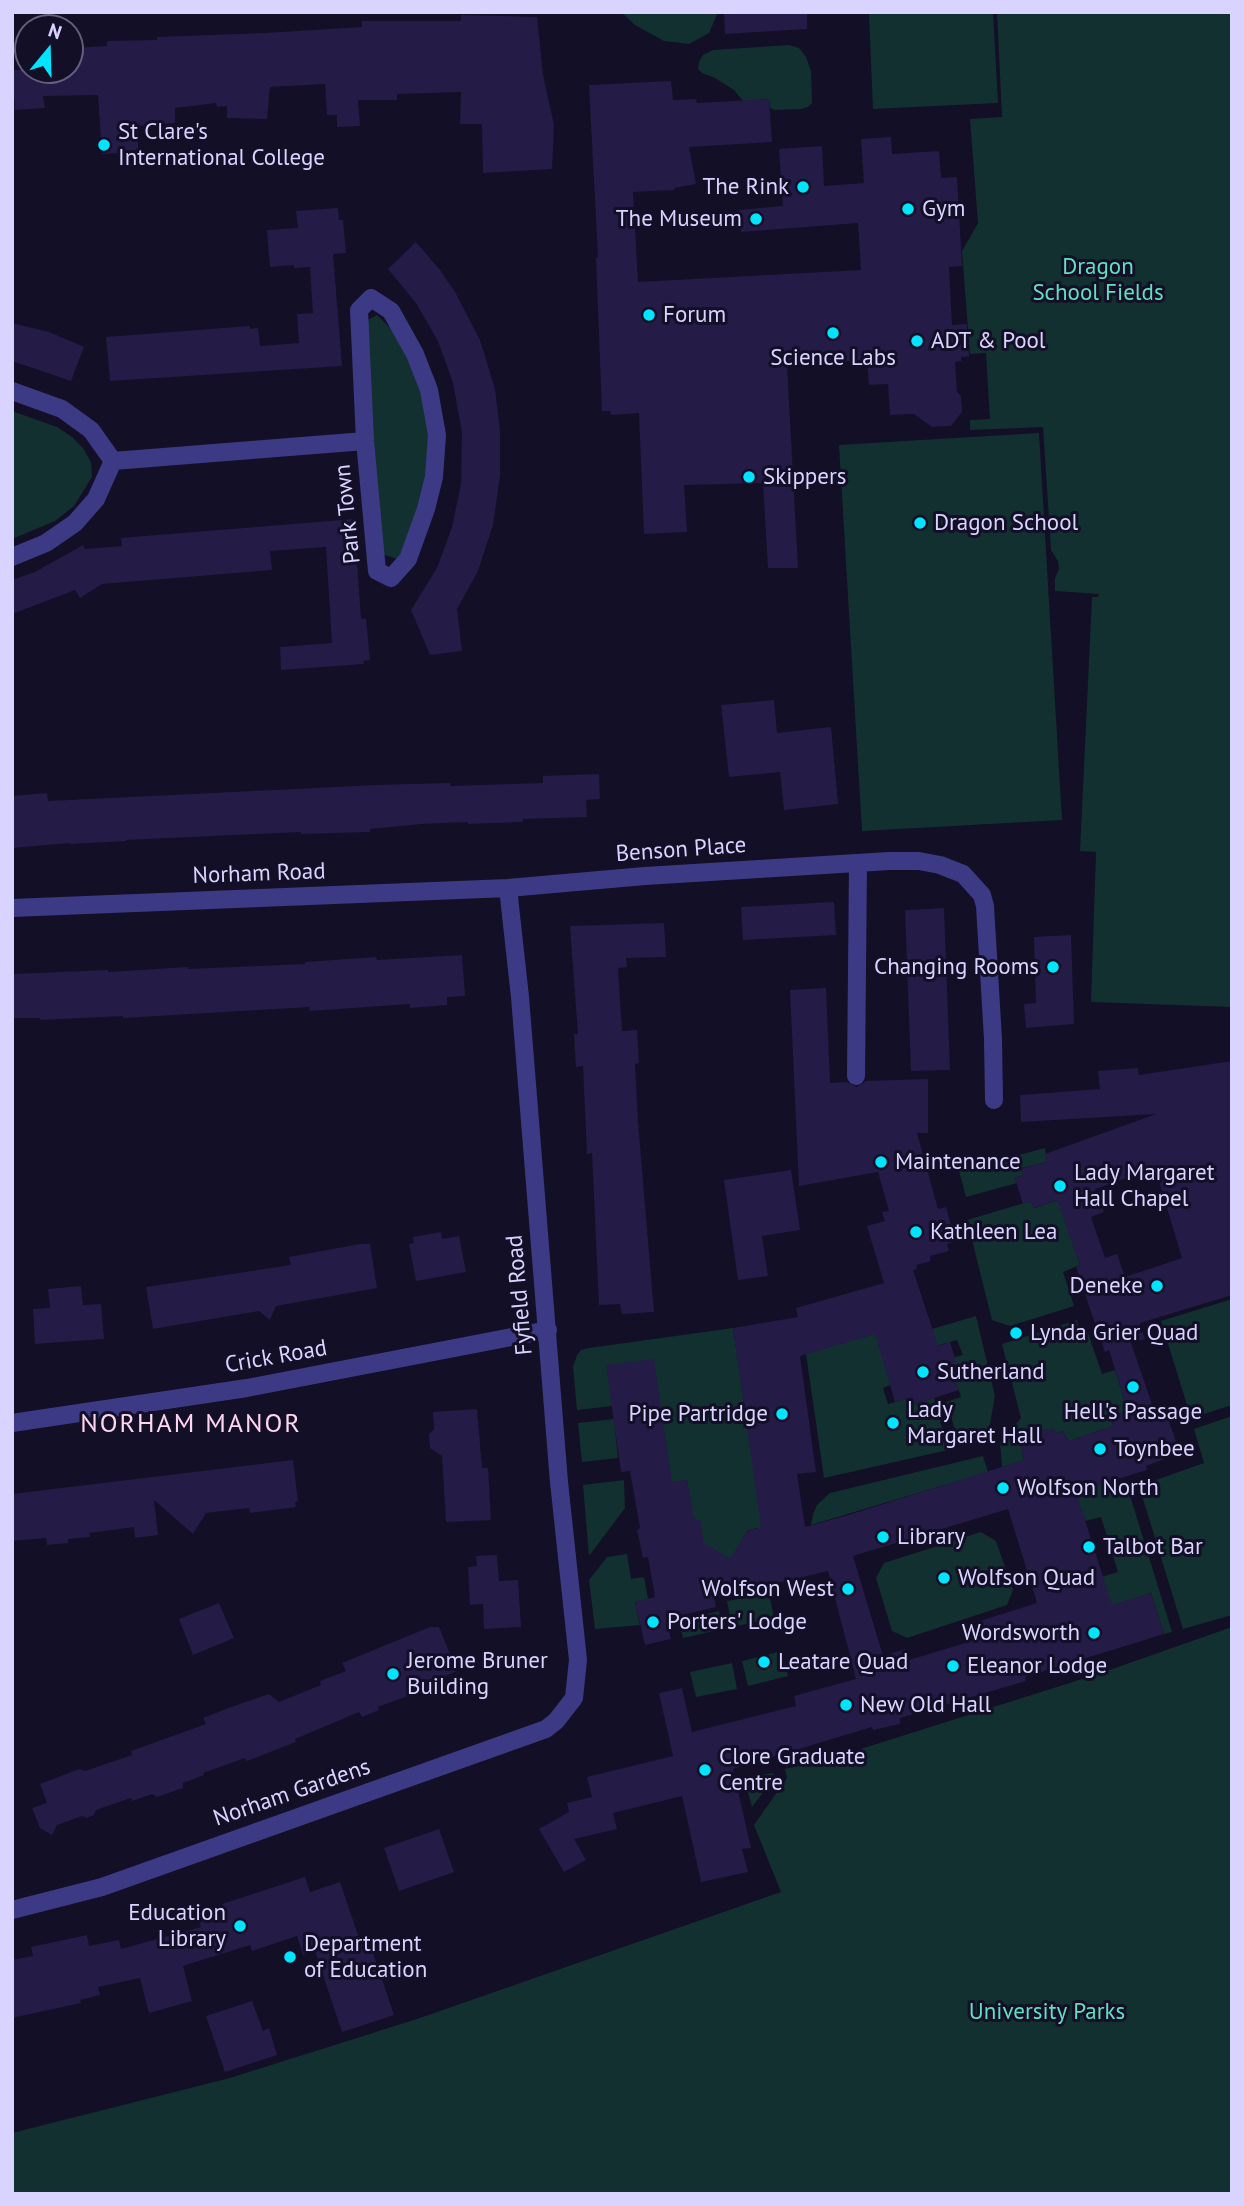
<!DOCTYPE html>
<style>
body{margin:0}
#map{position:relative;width:1244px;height:2206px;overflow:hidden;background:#130f26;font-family:"PT Sans",sans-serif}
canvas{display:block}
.frame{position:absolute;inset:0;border:14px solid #d9d4ff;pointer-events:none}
.north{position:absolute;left:14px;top:14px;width:70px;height:70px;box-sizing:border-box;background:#130f26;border:2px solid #625e7d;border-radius:50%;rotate:19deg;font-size:19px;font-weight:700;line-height:28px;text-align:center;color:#d9d4ff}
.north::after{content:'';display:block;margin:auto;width:24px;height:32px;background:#00e5ff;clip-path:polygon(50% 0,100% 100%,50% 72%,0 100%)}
</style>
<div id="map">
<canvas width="1244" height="2206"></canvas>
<div class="frame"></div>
<div class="north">N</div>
</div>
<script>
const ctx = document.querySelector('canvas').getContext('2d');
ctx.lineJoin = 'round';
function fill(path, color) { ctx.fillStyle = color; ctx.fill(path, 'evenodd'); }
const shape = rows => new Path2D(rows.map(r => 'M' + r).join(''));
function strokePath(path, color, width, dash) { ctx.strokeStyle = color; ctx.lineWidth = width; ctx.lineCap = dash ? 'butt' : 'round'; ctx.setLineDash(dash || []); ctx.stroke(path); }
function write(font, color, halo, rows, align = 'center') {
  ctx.font = font + ' "PT Sans",sans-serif'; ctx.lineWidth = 6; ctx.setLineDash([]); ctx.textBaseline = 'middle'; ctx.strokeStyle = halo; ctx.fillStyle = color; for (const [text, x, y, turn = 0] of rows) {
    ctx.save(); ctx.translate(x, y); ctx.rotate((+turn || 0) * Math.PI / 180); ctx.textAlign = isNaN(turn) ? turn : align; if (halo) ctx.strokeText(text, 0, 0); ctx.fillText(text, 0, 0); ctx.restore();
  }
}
const green = shape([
 [621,12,718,12,709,33,689,44,664,41,635,25],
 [897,12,993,12,998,103,873,109,869,14],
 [997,12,1232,12,1232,1007,1091,1002,1096,852,1080,851,1092,597,1098,597,1099,594,1055,591,1055,578,1059,569,1058,561,1051,550,1043,427,970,430,970,420,990,419,986,353,970,354,962,251,978,223,970,119,1002,117],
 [789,45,799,48,806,57,811,71,812,103,808,107,801,109,775,110,770,108,769,99,743,101,734,90,715,78,702,73,698,69,699,62,703,55,713,50],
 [377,315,399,337,414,361,430,431,426,484,403,556,397,559,382,554,364,322],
 [12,411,57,427,72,437,83,448,91,462,92,477,74,506,55,521,12,539],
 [1039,433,1062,820,862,831,839,445],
 [1045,1148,1047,1162,1022,1168,1023,1175,1015,1178,1017,1183,966,1197,959,1171],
 [1058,1200,1080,1265,1063,1272,1074,1306,1010,1326,992,1320,967,1220,1031,1201,1034,1208],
 [1232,1299,1232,1405,1191,1418,1161,1321],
 [976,1316,995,1396,990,1424,986,1434,976,1443,964,1442,955,1429,946,1402,961,1397,955,1379,955,1357,963,1355,957,1340,936,1346,932,1329],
 [1077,1320,1080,1330,1087,1330,1102,1374,1115,1370,1128,1411,1111,1416,1113,1426,1069,1441,1063,1431,1057,1433,1052,1429,1042,1429,1037,1434,1035,1440,1021,1445,1024,1460,1002,1467,1000,1442,1021,1418,1002,1344],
 [733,1328,764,1533,756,1528,747,1531,742,1540,747,1559,701,1571,687,1480,671,1483,612,1406,577,1410,573,1367,577,1355,581,1350,589,1348],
 [893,1328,890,1385,883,1388,888,1404,906,1399,909,1406,934,1398,948,1450,824,1478,806,1354],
 [1232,1416,1232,1615,1183,1629,1139,1486,1204,1463,1194,1429],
 [614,1419,618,1458,582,1462,578,1423],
 [983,1456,988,1472,811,1525,813,1514,817,1505,830,1493],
 [1117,1479,1120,1491,1128,1489,1172,1632,1164,1634,1151,1593,1104,1608,1095,1579,1118,1572,1101,1517,1085,1521,1084,1516,1060,1492],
 [624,1480,625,1508,589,1556,583,1485],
 [981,1532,996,1541,1013,1590,1007,1605,907,1638,892,1631,876,1578,884,1563],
 [627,1554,631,1579,644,1577,648,1599,635,1602,640,1625,595,1629,589,1580,607,1557],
 [769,1593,774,1618,732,1627,727,1601],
 [719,1611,723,1629,683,1638,679,1621],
 [1232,1627,1232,2194,12,2194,12,2133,230,2078,417,2019,781,1892,754,1825,787,1778,785,1769,829,1759,1098,1674],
 [782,1651,788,1676,748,1686,742,1661],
 [732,1663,737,1689,696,1697,690,1672],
 [773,1773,774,1778,752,1807,744,1778]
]);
const building = shape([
 [724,12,807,12,807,29,725,34],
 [461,15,537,17,543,75,554,125,552,169,483,173,482,124,460,124,461,92,397,94,397,100,358,100,360,126,337,127,337,115,327,115,325,84,270,87,267,119,227,118,227,106,217,107,216,103,175,108,175,123,138,126,138,152,102,154,98,95,43,96,45,108,15,110,12,70,73,70,72,48,107,46,107,41,157,40,157,37,265,33,362,27,362,21,461,21],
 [671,81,673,100,696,99,697,103,769,99,772,142,689,147,696,184,674,188,675,190,633,192,638,282,861,270,858,223,741,232,739,210,783,206,779,149,822,146,824,186,864,183,861,139,891,137,892,154,939,151,941,178,957,177,962,266,949,267,952,325,967,324,969,356,961,357,961,361,955,362,957,392,961,396,962,412,951,426,932,427,914,414,890,415,888,384,869,385,867,360,787,365,798,568,768,568,763,483,684,485,687,532,644,534,639,413,611,415,610,411,602,411,596,258,598,257,589,85],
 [338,208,339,220,343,220,346,253,333,254,342,366,110,381,106,337,250,326,250,329,258,328,260,346,299,343,297,314,313,313,310,267,294,268,294,265,270,267,267,230,298,228,296,211],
 [416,242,440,270,455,292,480,340,495,389,500,430,500,476,493,525,478,571,457,609,462,651,430,655,411,610,437,568,452,527,461,484,462,433,453,383,438,341,416,303,388,269],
 [12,323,49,332,84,347,71,381,12,361],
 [354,519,361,619,366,619,370,660,363,661,364,664,281,670,280,647,332,643,326,547,270,551,272,570,102,584,80,598,75,590,12,614,12,580,35,572,83,545,85,549,122,546,121,538],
 [774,700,777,733,831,727,838,804,784,810,780,772,729,777,721,705],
 [599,774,600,799,586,800,587,817,523,819,523,822,468,824,468,822,421,824,370,829,370,832,301,834,301,832,126,840,126,841,70,844,70,843,12,848,12,796,47,793,48,801,377,785,450,783,451,786,543,783,543,776],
 [834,902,836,935,743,940,741,907],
 [944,908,950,1070,911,1071,905,910],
 [664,923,666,957,626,958,627,967,618,968,622,1031,637,1030,639,1063,635,1064,638,1122,654,1312,622,1314,620,1304,599,1305,592,1153,587,1154,583,1066,576,1067,574,1034,578,1034,570,926],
 [1071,935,1074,1024,1026,1028,1024,1004,1036,1003,1034,937],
 [462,955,465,996,447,997,447,1005,410,1008,410,1004,310,1011,309,1007,123,1018,123,1016,40,1020,40,1018,12,1018,12,974,108,970,108,972,188,967,188,969,305,964,305,962,376,957,377,960],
 [826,988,830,1083,847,1082,857,1087,866,1081,928,1079,928,1133,917,1133,938,1209,946,1207,955,1241,947,1244,949,1251,930,1256,931,1261,916,1265,917,1269,913,1270,938,1346,950,1342,961,1377,955,1379,959,1390,909,1406,906,1399,895,1402,875,1334,800,1356,816,1472,797,1474,805,1527,845,1516,1024,1460,1021,1445,1035,1440,1042,1429,1052,1429,1057,1433,1063,1431,1069,1441,1113,1426,1111,1416,1128,1411,1109,1350,1105,1352,1092,1315,1076,1267,1080,1265,1057,1200,1033,1208,1031,1201,1023,1204,1015,1178,1023,1175,1022,1168,1047,1162,1045,1154,1156,1114,1021,1122,1020,1095,1100,1089,1098,1071,1138,1068,1139,1075,1232,1061,1232,1295,1140,1323,1145,1339,1131,1343,1155,1413,1165,1410,1180,1453,1146,1466,1147,1470,1076,1492,1112,1605,1151,1593,1164,1634,1025,1677,1026,1681,900,1718,900,1724,873,1730,872,1727,733,1769,751,1848,742,1849,748,1872,701,1882,682,1796,613,1813,617,1829,574,1839,586,1860,564,1872,539,1829,569,1812,567,1803,592,1797,587,1777,673,1756,659,1693,682,1688,692,1732,796,1706,794,1696,856,1679,828,1571,714,1598,716,1607,666,1619,671,1639,645,1645,635,1602,655,1597,648,1557,643,1558,637,1530,640,1528,630,1471,621,1472,606,1365,654,1359,672,1482,687,1480,694,1518,701,1521,703,1542,730,1559,747,1531,761,1527,733,1328,798,1317,796,1308,884,1283,867,1226,885,1221,882,1212,889,1211,878,1172,799,1186,790,990],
 [1155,1168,1182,1258,1125,1277,1117,1254,1105,1258,1091,1217,1104,1212,1095,1189],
 [1008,1509,1037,1603,980,1621,985,1637,909,1660,905,1649,883,1656,853,1556],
 [791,1170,800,1230,762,1236,768,1276,738,1280,724,1180],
 [441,1232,442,1239,459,1236,466,1272,416,1281,409,1244,414,1243,413,1237],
 [360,1244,370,1244,377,1288,276,1306,270,1320,259,1311,153,1329,146,1287,291,1265,289,1257],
 [81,1286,83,1305,101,1304,104,1339,35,1344,33,1309,50,1308,48,1289],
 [477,1409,482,1468,488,1468,491,1520,446,1522,442,1456,430,1448,429,1434,434,1429,433,1412],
 [293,1460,298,1501,295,1502,296,1507,250,1513,249,1508,206,1513,193,1534,154,1500,158,1535,135,1538,134,1527,89,1533,90,1537,68,1539,68,1543,47,1545,46,1538,12,1541,12,1494],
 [497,1555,499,1581,518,1580,521,1627,484,1629,483,1604,470,1605,468,1567,477,1566,476,1556],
 [219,1603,234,1638,193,1655,179,1619],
 [430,1627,439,1627,457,1671,436,1680,438,1685,378,1707,379,1710,362,1717,359,1712,295,1739,296,1742,247,1761,245,1758,203,1773,204,1775,183,1783,183,1788,157,1797,152,1794,132,1801,131,1798,96,1810,94,1815,87,1818,82,1816,57,1825,52,1835,40,1828,32,1808,47,1803,40,1784,79,1769,85,1771,132,1755,131,1751,206,1724,203,1718,234,1706,269,1694,279,1702,321,1685,320,1681,346,1671,342,1663],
 [439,1829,454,1872,399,1891,384,1848],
 [305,1877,310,1892,340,1882,361,1944,369,1941,394,2015,342,2032,315,1951,303,1955,297,1936,252,1951,250,1945,183,1966,192,2001,149,2013,140,1978,98,1987,100,1995,80,2000,81,2003,12,2018,12,1960,33,1956,31,1947,87,1935,89,1946,119,1940,121,1949,201,1927,199,1921,224,1912,222,1904],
 [252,2001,263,2031,269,2028,277,2055,225,2072,206,2016]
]);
const minor = shape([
 [371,298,391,311,415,354,429,390,437,435,434,477,426,509,408,559,391,578,377,571,365,441,359,310,371,298],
 [12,391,62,409,91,430,113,461,96,499,75,523,46,543,12,557],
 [113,461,365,441],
 [12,908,508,888,645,876,889,861,919,861,940,865,963,874,982,895,985,906,993,1039,994,1100],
 [856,1076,858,864],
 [12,1423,247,1388,548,1330],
 [12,1910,102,1887,546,1729,556,1721,574,1698,578,1660,559,1482,520,997,508,888]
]);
const markers = [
 [104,145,7,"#00e5ff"],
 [803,187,7,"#00e5ff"],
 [908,209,7,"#00e5ff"],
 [756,219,7,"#00e5ff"],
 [649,315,7,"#00e5ff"],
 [833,333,7,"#00e5ff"],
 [917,341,7,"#00e5ff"],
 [749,477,7,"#00e5ff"],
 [920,523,7,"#00e5ff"],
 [1053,967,7,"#00e5ff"],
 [881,1162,7,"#00e5ff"],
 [1060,1186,7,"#00e5ff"],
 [916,1232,7,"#00e5ff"],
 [1157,1286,7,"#00e5ff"],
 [1016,1333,7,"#00e5ff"],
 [923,1372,7,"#00e5ff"],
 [1133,1387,7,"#00e5ff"],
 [782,1414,7,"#00e5ff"],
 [893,1423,7,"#00e5ff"],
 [1100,1449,7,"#00e5ff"],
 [1003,1488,7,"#00e5ff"],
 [883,1537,7,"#00e5ff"],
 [1089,1547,7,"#00e5ff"],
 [944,1578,7,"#00e5ff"],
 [848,1589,7,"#00e5ff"],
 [653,1622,7,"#00e5ff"],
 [1094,1633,7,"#00e5ff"],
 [764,1662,7,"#00e5ff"],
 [953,1666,7,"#00e5ff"],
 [393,1674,7,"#00e5ff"],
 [846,1705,7,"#00e5ff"],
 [705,1770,7,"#00e5ff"],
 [240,1926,7,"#00e5ff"],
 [290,1957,7,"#00e5ff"]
];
const poiNames = [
 ["St Clare's",118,132],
 ["International College",118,158],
 ["The Rink",789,187,"right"],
 ["Gym",922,209],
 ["The Museum",742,219,"right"],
 ["Forum",663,315],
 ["ADT & Pool",931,341],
 ["Science Labs",833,358,"center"],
 ["Skippers",763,477],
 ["Dragon School",934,523],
 ["Changing Rooms",1039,967,"right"],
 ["Maintenance",895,1162],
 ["Lady Margaret",1074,1173],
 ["Hall Chapel",1074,1199],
 ["Kathleen Lea",930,1232],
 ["Deneke",1143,1286,"right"],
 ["Lynda Grier Quad",1030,1333],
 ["Sutherland",937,1372],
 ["Lady",907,1410],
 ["Margaret Hall",907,1436],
 ["Hell's Passage",1133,1412,"center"],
 ["Pipe Partridge",768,1414,"right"],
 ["Toynbee",1114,1449],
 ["Wolfson North",1017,1488],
 ["Library",897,1537],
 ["Talbot Bar",1103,1547],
 ["Wolfson Quad",958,1578],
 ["Wolfson West",834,1589,"right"],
 ["Porters' Lodge",667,1622],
 ["Wordsworth",1080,1633,"right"],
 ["Jerome Bruner",407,1661],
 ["Building",407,1687],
 ["Leatare Quad",778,1662],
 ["Eleanor Lodge",967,1666],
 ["New Old Hall",860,1705],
 ["Clore Graduate",719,1757],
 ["Centre",719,1783],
 ["Education",226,1913,"right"],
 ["Library",226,1939,"right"],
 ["Department",304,1944],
 ["of Education",304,1970]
];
const parkNames = [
 ["Dragon",1098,267],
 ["School Fields",1098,293],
 ["University Parks",1047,2012]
];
const streetNames = [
 ["Park Town",348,514,-96],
 ["Benson Place",681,850,-4],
 ["Norham Road",259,874,-2],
 ["Fyfield Road",520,1295,-95],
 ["Crick Road",276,1357,-10],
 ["Norham Gardens",292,1793,-19]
];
const quarterNames = [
 ["NORHAM MANOR",191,1425]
];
fill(green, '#12302f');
fill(building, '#241b47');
strokePath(minor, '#3d3a85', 18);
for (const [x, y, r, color] of markers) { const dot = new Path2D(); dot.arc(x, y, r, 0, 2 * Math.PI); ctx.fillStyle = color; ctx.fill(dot); strokePath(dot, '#130f26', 2.5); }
write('23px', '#d9d4ff', '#130f26', poiNames, 'left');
write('23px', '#5fe0c0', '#130f26', parkNames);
write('23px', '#d9d4ff', '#130f26', streetNames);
ctx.letterSpacing = '2px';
write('26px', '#ffd6f0', '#130f26', quarterNames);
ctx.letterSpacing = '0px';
</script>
